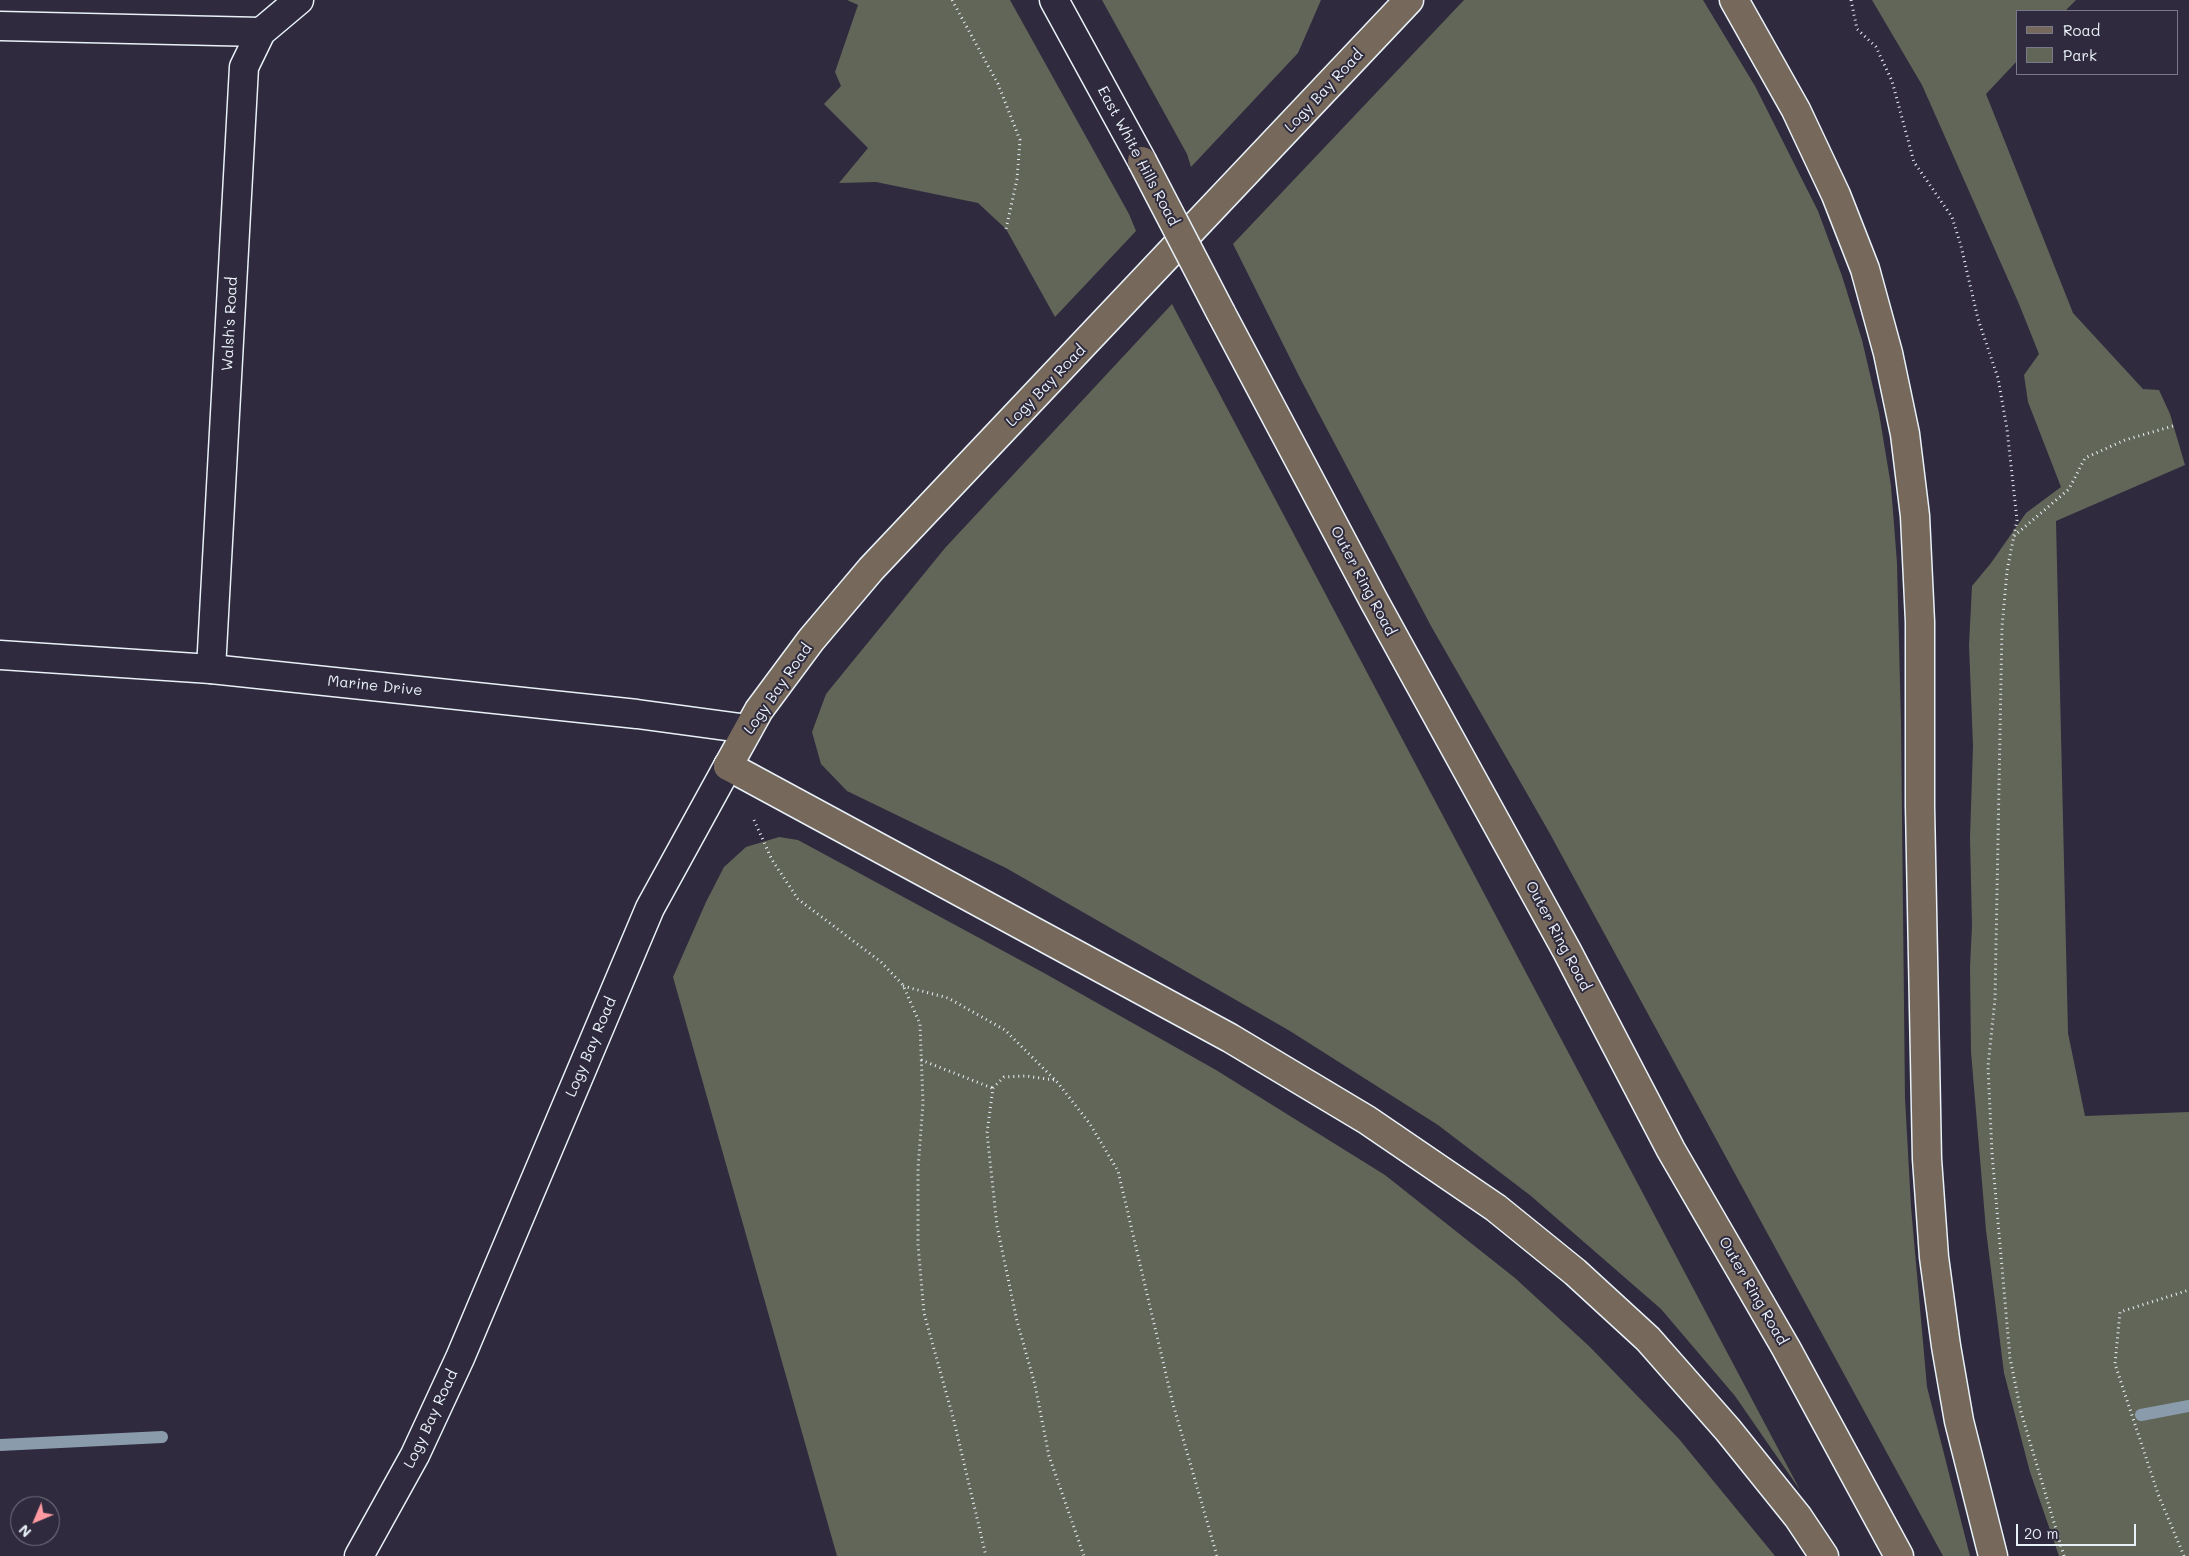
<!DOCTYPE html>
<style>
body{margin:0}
#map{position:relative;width:2189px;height:1556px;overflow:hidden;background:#2f2a3d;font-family:Mali,sans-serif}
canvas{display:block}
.legend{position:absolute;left:2016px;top:10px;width:162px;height:65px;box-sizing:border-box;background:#2f2a3d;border:1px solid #797a88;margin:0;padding:6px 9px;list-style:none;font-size:15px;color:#e8f1f8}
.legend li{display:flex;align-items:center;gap:10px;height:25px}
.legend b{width:25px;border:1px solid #797a88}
.north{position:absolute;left:10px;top:1496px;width:50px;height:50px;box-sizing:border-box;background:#2f2a3d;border:1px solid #797a88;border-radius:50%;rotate:225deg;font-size:14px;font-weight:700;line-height:20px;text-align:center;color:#e8f1f8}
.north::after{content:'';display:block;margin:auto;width:18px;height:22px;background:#ff9aa2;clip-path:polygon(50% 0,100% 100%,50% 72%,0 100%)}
.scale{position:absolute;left:2016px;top:1524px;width:120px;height:22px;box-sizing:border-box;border:2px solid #e8f1f8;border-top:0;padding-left:6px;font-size:15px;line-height:18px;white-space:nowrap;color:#e8f1f8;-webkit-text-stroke:4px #2f2a3d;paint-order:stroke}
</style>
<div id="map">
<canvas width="2189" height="1556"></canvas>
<ul class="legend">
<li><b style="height:6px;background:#76695c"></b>Road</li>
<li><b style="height:14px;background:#616659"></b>Park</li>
</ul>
<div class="north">N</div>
<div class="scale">20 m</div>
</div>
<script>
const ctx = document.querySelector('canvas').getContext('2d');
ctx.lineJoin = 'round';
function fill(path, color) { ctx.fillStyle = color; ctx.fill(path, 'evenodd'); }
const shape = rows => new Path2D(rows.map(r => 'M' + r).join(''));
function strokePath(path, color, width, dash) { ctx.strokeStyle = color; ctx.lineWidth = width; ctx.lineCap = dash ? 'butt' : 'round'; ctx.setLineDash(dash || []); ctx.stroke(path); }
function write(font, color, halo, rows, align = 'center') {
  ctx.font = font + ' Mali,sans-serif'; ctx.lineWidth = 4; ctx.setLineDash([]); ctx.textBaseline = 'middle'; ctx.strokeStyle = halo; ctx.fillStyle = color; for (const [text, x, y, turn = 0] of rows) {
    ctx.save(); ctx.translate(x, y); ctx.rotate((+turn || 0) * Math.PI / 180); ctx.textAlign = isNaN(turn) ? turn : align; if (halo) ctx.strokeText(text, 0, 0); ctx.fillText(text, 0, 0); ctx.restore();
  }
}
const green = shape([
 [847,0,1010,0,1129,214,1136,231,1055,317,1006,229,978,203,876,182,839,183,868,148,824,104,841,86,835,72,858,5],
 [1102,0,1321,0,1298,53,1191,167,1187,154],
 [1464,0,1703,0,1755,86,1818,211,1842,276,1862,340,1879,413,1891,486,1897,563,1901,723,1905,1098,1911,1207,1927,1387,1970,1556,1943,1556,1549,832,1431,626,1300,378,1233,244],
 [1872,0,2076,0,2065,11,2018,11,2018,60,1986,94,2073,313,2143,389,2159,390,2170,414,2185,465,2056,521,2068,1033,2085,1116,2189,1112,2189,1556,2059,1556,2030,1472,2004,1373,1986,1230,1971,1052,1970,967,1972,926,1970,838,1973,746,1969,645,1972,586,1991,563,2026,513,2061,487,2028,402,2024,375,2039,354,2019,304,1922,85],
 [1172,304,1182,323,1800,1490,1735,1396,1661,1309,1531,1196,1438,1125,1290,1031,1006,868,847,791,821,764,812,732,826,694,945,548],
 [779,837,798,840,1044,973,1216,1070,1385,1175,1515,1278,1590,1347,1679,1439,1775,1556,837,1556,673,977,706,902,724,867,746,847]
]);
const stream = shape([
 [2141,1415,2189,1406],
 [0,1445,162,1437]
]);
const path = shape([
 [952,0,998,84,1020,140,1017,179,1006,229],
 [1851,0,1857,29,1876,47,1892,81,1914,162,1952,217,1961,246,1978,319,1998,378,2007,429,2017,520,2007,571,2002,627,1995,999,1988,1066,1992,1154,2010,1358,2021,1412,2064,1556],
 [2014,536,2069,489,2085,458,2125,440,2173,426],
 [754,820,772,860,798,899,881,962,903,985,920,1024,923,1103,918,1169,918,1245,924,1313,954,1421,986,1556],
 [903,986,948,998,1005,1030,1058,1083,1090,1124,1118,1171,1173,1404,1217,1556],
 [921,1060,992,1088],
 [1054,1080,1026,1076,1004,1077,993,1088,987,1133,997,1226,1017,1321,1035,1385,1049,1456,1084,1556],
 [2184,1556,2158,1494,2115,1364,2120,1312,2189,1290]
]);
const minor = shape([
 [0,26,261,32],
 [211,669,244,67,261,32,299,0]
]);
const tertiary = shape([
 [0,655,211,669,637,714,748,729]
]);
const secondary = shape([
 [1054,0,1142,161],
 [359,1556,415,1455,460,1358,650,908,728,766]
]);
const primary = shape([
 [1221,313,1374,601,1567,951,1671,1150,1786,1348,1899,1556],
 [728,766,759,710,811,640,871,569,1409,0]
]);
const motorway = shape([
 [1734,0,1796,110,1836,195,1865,269,1888,353,1905,434,1915,516,1920,622,1920,806,1927,1159,1934,1257,1946,1346,1959,1421,1993,1556],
 [728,766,1230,1038,1367,1120,1496,1208,1575,1272,1648,1339,1728,1430,1798,1517,1824,1556]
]);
const primaryBridge = shape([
 [1142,161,1221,313]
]);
const streetNames = [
 ["Logy Bay Road",1324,91,-47],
 ["East White Hills Road",1138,156,62],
 ["Walsh's Road",230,324,-87],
 ["Logy Bay Road",1046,386,-46],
 ["Outer Ring Road",1363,581,62],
 ["Marine Drive",375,686,6],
 ["Logy Bay Road",778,689,-55],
 ["Outer Ring Road",1558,936,62],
 ["Logy Bay Road",591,1047,-67],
 ["Outer Ring Road",1753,1291,60],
 ["Logy Bay Road",431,1419,-65]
];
fill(green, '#616659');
strokePath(stream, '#8a9bab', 12);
strokePath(minor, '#e8f1f8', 31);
strokePath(tertiary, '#e8f1f8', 31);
strokePath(secondary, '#e8f1f8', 31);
strokePath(primary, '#e8f1f8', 31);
strokePath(motorway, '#e8f1f8', 31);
strokePath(path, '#e8f1f8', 3, [1, 4]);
strokePath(minor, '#2f2a3d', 28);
strokePath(tertiary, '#2f2a3d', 28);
strokePath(secondary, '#2f2a3d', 28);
strokePath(primary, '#76695c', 28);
strokePath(motorway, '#76695c', 28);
strokePath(primaryBridge, '#e8f1f8', 31, []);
strokePath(primaryBridge, '#76695c', 28);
write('15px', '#e8f1f8', '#2f2a3d', streetNames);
</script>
